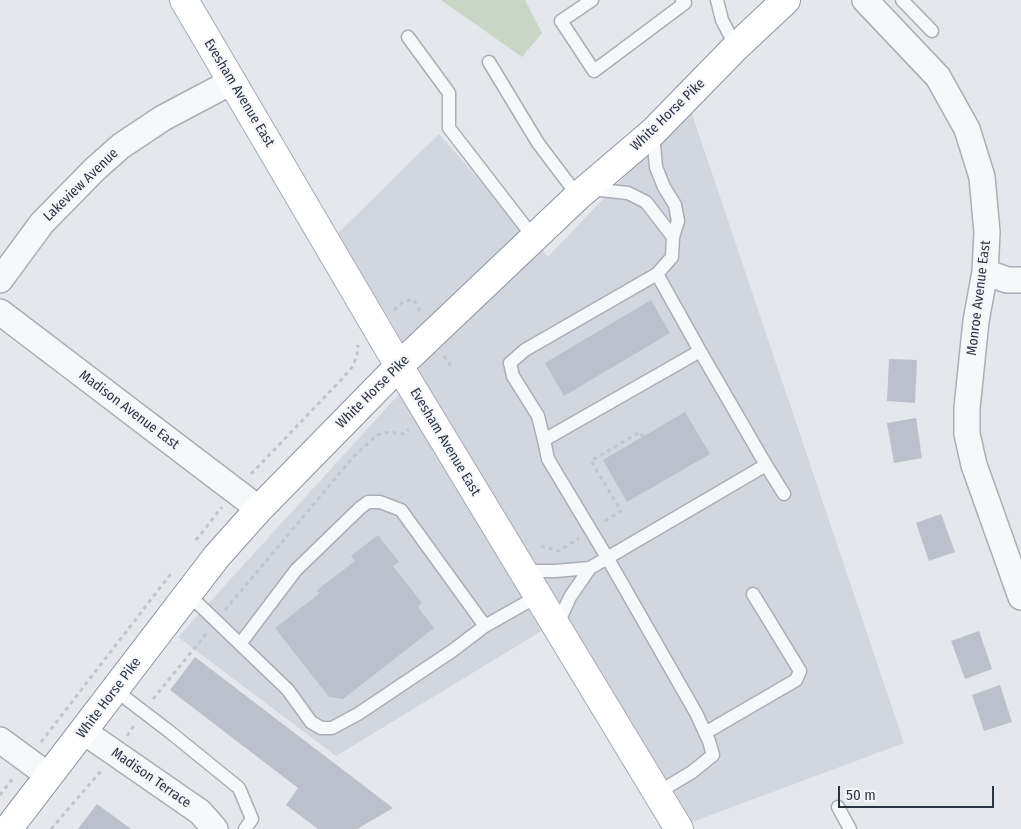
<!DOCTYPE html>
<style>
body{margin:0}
#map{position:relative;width:1021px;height:829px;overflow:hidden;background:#e4e7ec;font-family:"Fira Sans Condensed",sans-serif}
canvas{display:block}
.scale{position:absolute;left:838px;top:786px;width:156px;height:22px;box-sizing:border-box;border:2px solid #2b3445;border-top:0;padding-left:6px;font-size:15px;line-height:18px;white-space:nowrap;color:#2b3445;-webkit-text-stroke:4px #f4f6f9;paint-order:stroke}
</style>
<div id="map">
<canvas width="1021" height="829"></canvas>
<div class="scale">50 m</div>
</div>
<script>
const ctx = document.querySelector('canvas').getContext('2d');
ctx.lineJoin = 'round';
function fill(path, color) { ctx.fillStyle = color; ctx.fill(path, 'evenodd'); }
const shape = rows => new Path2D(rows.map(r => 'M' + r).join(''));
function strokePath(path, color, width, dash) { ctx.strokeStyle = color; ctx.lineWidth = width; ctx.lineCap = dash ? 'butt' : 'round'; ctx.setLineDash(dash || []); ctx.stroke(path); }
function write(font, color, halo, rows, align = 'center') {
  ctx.font = font + ' "Fira Sans Condensed",sans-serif'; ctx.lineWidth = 4; ctx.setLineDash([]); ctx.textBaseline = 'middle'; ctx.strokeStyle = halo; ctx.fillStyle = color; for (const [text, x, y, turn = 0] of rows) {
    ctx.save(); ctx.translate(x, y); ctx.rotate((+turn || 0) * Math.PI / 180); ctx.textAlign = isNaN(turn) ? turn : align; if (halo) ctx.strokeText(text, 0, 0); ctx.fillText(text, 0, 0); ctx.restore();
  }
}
const built = shape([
 [690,108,904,743,687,824,566,616,336,756,178,637,420,371,338,233,439,134,548,257]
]);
const green = shape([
 [441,0,525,0,542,33,522,57]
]);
const building = shape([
 [651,300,670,333,564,396,545,363],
 [889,359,917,360,915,403,887,401],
 [685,412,710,454,627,502,603,460],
 [916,418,922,458,894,463,887,423],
 [941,514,955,552,929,561,916,523],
 [378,535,399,562,393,566,422,603,418,607,434,628,343,699,329,697,275,628,320,593,316,591,355,561,351,556],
 [979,631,992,669,965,679,951,641],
 [195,657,393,808,357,829,318,829,286,805,298,788,170,690],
 [1000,685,1012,722,984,731,972,695],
 [97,804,131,829,78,829]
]);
const path = shape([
 [394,310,404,301,414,300,421,313],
 [444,356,452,368],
 [251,474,341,380,353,366,357,355,358,345],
 [605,521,621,511,591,461,640,432,643,437],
 [196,540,222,507],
 [541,546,559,551,579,538],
 [225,610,355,455,377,435,389,432,404,434,409,429],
 [153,699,206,634],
 [127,736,135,724],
 [41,742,173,571],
 [0,795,14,777],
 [51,829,101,771]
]);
const service = shape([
 [592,0,561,21,594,71,685,3,682,0],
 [717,0,722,20,736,47],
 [902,0,932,31],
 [408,37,449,93,449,128,534,238],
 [489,62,538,143,578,196],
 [590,189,628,193,646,202,673,237],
 [544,440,538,416,513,376,510,363,525,350,657,274,672,257,673,237,678,221,675,205,664,187,656,167,653,133],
 [766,465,784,494],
 [523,571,555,571,590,568,766,465,700,351],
 [188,594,288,690,311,722,321,728,332,728,358,714,452,651,485,626,538,596],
 [557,626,570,597,590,568],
 [240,644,296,570,360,508,368,502,380,502,401,510,485,626],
 [115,690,170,732,239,788,252,819,245,829],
 [705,733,796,680,800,671,753,594],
 [657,793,692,772,713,755,709,741,696,713,608,559,548,459,544,440,700,351,657,274],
 [838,807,850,829]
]);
const minor = shape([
 [865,0,938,77,967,129,982,177,987,232,985,272,976,321,967,408,967,434,974,465,1021,597],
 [985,272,1007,280,1021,280],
 [0,280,42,223,95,169,121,146,163,118,233,81],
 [0,312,259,509],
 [83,731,200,812,215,829],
 [0,740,49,776]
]);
const primary = shape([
 [184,0,399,366,679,829]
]);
const trunk = shape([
 [8,829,217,556,259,509,399,366,578,196,653,132,736,47,786,0]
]);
const streetNames = [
 ["Evesham Avenue East",239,93,59],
 ["White Horse Pike",668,115,-44],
 ["Lakeview Avenue",81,185,-44],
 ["Monroe Avenue East",979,298,-83],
 ["White Horse Pike",373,392,-45],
 ["Madison Avenue East",129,410,37],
 ["Evesham Avenue East",445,442,59],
 ["White Horse Pike",109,698,-53],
 ["Madison Terrace",151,778,35]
];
fill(built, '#d2d6de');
fill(green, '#c9d6c5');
fill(building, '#bbc0ca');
strokePath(service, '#a9aeb7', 15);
strokePath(minor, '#a9aeb7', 28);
strokePath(primary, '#a3abb8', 30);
strokePath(trunk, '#8b94a3', 30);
strokePath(path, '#c2c5cb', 3, [4, 4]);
strokePath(service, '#f7f8fa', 12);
strokePath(minor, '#f7f8fa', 25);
strokePath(primary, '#fff', 28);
strokePath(trunk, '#fff', 28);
write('14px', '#2b3445', '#f4f6f9', streetNames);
</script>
